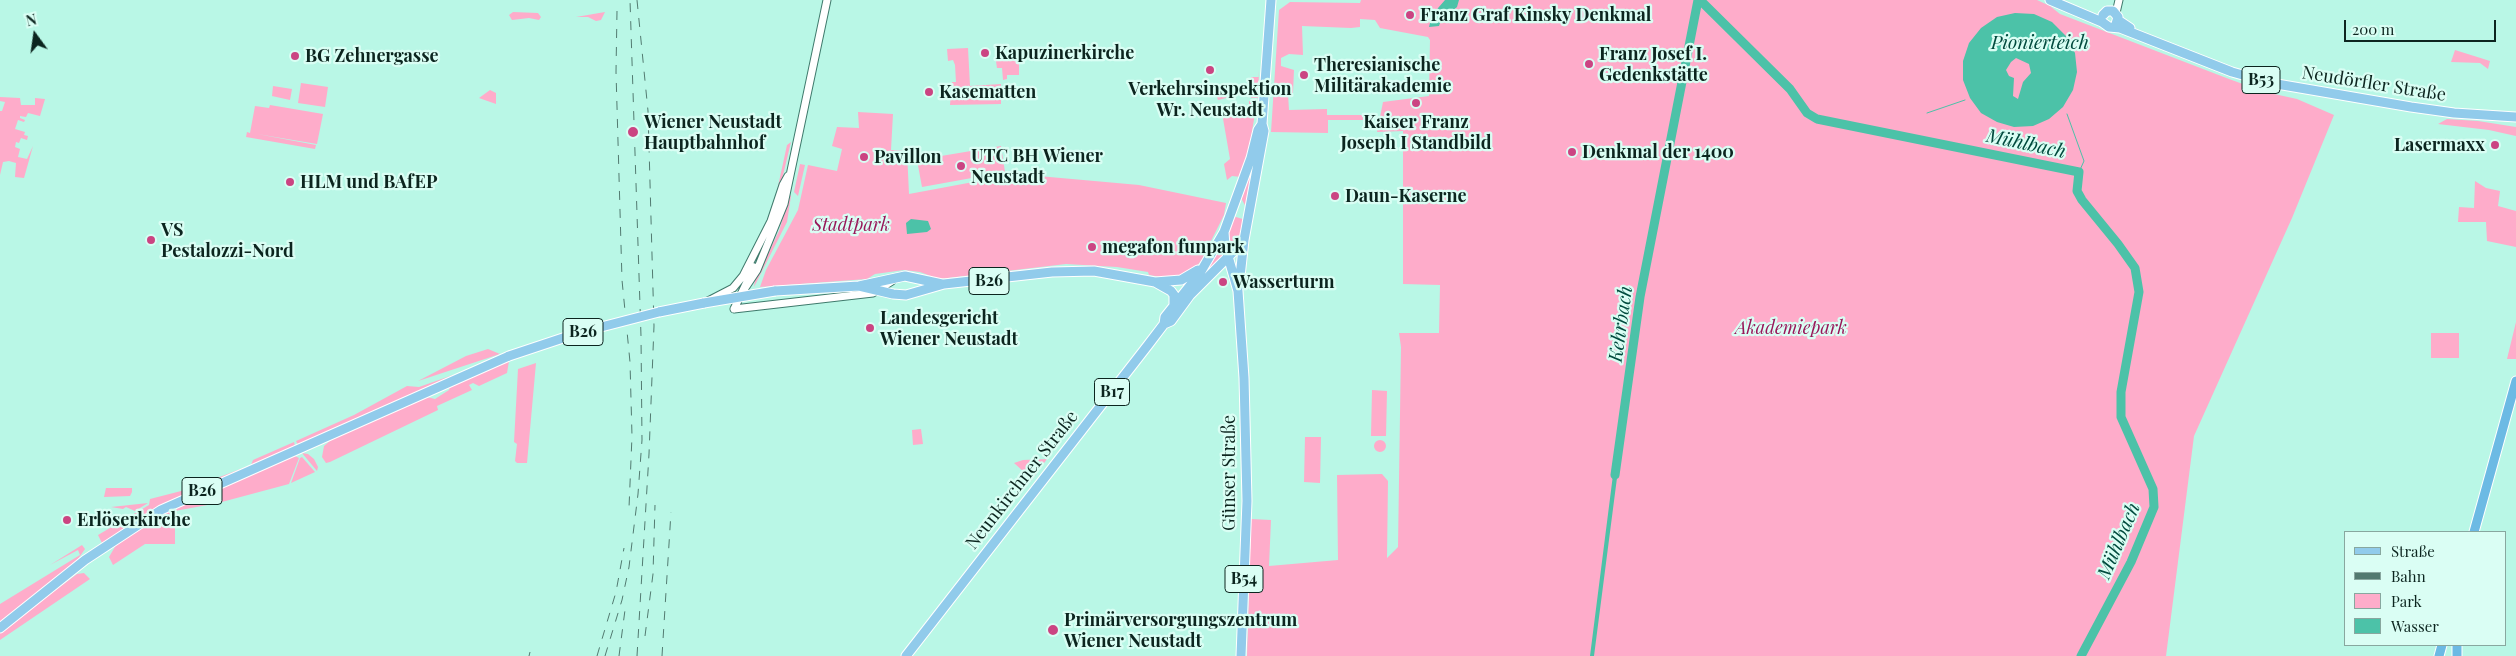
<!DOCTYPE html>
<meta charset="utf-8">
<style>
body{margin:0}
#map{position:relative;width:2516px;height:656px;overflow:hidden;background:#b9f7e6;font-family:"Playfair Display",serif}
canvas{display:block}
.legend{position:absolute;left:2344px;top:531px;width:162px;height:115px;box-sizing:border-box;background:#dafef4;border:1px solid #88a79f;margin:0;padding:6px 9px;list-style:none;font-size:15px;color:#0c251f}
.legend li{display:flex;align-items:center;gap:10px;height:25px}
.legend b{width:25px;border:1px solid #88a79f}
.north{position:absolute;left:10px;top:10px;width:50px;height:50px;-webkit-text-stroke:4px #dafef4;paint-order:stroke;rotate:346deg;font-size:14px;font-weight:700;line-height:20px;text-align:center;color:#0c251f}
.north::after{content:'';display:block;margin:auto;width:18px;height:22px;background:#0c251f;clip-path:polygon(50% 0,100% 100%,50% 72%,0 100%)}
.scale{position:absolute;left:2344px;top:20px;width:152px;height:22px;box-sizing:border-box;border:2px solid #0c251f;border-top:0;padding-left:6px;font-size:15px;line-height:18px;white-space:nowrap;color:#0c251f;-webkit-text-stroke:4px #dafef4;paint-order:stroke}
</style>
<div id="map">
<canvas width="2516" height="656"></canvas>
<ul class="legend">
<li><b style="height:6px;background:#91cbeb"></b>Straße</li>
<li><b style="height:6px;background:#527a70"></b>Bahn</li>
<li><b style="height:14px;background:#feacca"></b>Park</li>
<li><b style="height:14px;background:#4cc2a8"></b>Wasser</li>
</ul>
<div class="north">N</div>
<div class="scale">200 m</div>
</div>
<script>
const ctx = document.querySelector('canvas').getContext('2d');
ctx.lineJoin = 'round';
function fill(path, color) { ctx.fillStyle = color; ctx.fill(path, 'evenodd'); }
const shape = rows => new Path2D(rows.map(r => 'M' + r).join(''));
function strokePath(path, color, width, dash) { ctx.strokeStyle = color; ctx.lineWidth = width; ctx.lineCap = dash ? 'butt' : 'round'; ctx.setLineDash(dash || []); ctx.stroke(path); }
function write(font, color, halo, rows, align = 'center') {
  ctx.font = font + ' "Playfair Display",serif'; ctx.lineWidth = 4.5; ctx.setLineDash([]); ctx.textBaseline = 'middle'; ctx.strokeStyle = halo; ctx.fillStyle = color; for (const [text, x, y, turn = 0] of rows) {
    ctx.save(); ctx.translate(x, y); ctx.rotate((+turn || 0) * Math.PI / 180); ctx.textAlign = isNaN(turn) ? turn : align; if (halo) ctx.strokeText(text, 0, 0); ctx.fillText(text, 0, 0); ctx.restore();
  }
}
const green = shape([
 [1361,0,2037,0,2050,6,2060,14,2229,79,2265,92,2297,99,2334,115,2292,218,2194,436,2166,656,1247,656,1251,519,1271,520,1269,566,1338,560,1337,475,1382,474,1388,481,1387,558,1398,547,1401,347,1399,333,1439,333,1440,285,1403,284,1403,131,1377,132,1383,102,1429,96,1430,40,1428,37,1380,28,1375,20,1360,19,1360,27,1351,28,1302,26,1303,55,1289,54,1281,58,1281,66,1294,70,1293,93,1288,94,1289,110,1327,109,1327,115,1370,115,1372,120,1328,120,1328,133,1271,132,1279,10,1290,2,1360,3],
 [513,12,538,13,541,17,539,20,529,18,512,20,509,15],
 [605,12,601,20,596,21,588,17,576,17],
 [968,48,970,86,1001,84,1001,104,950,105,952,82,956,82,955,65,953,60,948,61,947,49],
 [2455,50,2490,61,2488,69,2480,63,2451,62],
 [1019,60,1019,75,1007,75,1007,79,1003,80,1002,68,997,68,996,61],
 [1259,70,1258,98,1251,98,1251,77,1259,77],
 [301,83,328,87,325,107,298,103],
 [273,86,292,89,290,100,272,96],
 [490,90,496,93,496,104,479,98],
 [1250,91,1248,98,1247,93,1218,100,1216,94],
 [0,97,20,98,21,105,35,105,35,98,45,99,40,116,28,113,26,117,20,116,20,118,25,120,24,122,18,120,15,129,25,132,24,135,28,136,27,140,21,138,19,143,16,142,15,147,20,149,18,157,27,159,33,146,24,178,15,177,16,163,9,161,3,162,0,175,0,111,2,111,5,102,0,101],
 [1249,101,1257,101,1249,150,1241,177,1232,176,1227,180,1224,164,1230,159,1221,107,1225,110,1249,111],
 [270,105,323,114,317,144,257,134,316,145,315,149,246,137,247,132,250,133,255,106,269,108],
 [858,112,893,114,891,150,907,151,909,194,1016,174,1139,185,1226,203,1224,215,1201,261,1193,270,1181,277,1161,277,1149,275,1148,272,1117,267,1066,264,939,279,920,272,904,270,875,274,867,279,760,287,766,270,798,210,808,165,837,171,842,149,832,146,837,127,859,128],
 [2447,119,2478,121,2516,127,2516,136,2489,130,2438,124],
 [791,142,779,192,775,200,787,145],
 [1001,146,1005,172,922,187,917,160],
 [1255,153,1246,207,1241,198],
 [800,164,805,165,798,196,794,192],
 [2475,181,2486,188,2500,191,2498,206,2516,211,2516,247,2487,241,2486,222,2458,222,2459,207,2474,208],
 [790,195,791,196,787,222,754,287,755,280,779,231],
 [1236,217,1246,220,1244,240,1229,256,1225,246,1229,219],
 [1221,245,1226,255,1196,283,1215,257],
 [2516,322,2516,359,2507,359],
 [2431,333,2459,333,2459,358,2431,358],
 [488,349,500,354,418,381,466,356],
 [509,361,507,373,479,386,473,383,469,385,472,390,437,406,438,410,330,462,326,463,322,457,324,446,331,440,427,397,435,399,449,390,450,386],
 [536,363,527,463,517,463,515,461,517,444,514,442,518,369],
 [453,375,453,376,298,445,296,441,354,415,407,386,419,387],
 [1372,390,1387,391,1386,436,1371,436],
 [921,429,923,444,913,445,912,430],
 [1305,437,1321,437,1320,483,1304,482],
 '1374 446a6 6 0 1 1 12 0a6 6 0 1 1-12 0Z',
 [294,442,295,446,139,520,102,543,98,535,149,505,150,499,189,489,190,492,191,488,251,465,253,460],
 [302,453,308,454,314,459,318,467,317,471],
 [295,456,299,458,289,484,218,503,175,511,175,544,145,544,113,565,109,557,116,545,175,507],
 [302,457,315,472,291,483,300,458],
 [1047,459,1031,481,1029,478,1033,473,1029,469,1024,472,1014,463,1023,460],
 [106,488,132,488,132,492,130,496,104,497],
 [148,503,135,511,126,507,123,509,111,507],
 [82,545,85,549,78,559,0,624,0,604,80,555,78,550,50,565],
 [84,573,90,579,0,640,0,632,77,574]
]);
const water = shape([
 [1445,0,1459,0,1457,7,1449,14,1443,14,1439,26,1429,27,1432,15],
 [2015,13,2034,14,2052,22,2066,36,2075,53,2077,72,2073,90,2063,107,2049,119,2033,126,2014,127,1997,122,1981,113,1970,98,1963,80,1963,61,1969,43,1981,28,1997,17],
 [2016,58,2029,64,2031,73,2023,82,2018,99,2013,96,2014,78,2009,76,2006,70,2011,62],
 [911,219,928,221,931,229,927,232,907,234,906,223],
 [1615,459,1618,470,1594,656,1590,656]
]);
const stream = shape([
 [1927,113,1965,100],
 [2067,114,2084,161,2079,172]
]);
const river = shape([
 [1700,0,1790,89,1807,113,1817,119,2079,172,2077,191,2082,200,2118,244,2135,268,2139,292,2121,392,2121,417,2153,489,2154,507,2131,562,2081,656],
 [1615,475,1640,297,1698,0]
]);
const tertiary = shape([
 [2116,13,2119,0],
 [745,288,757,270,784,204,827,0],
 [706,302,733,288,743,276,771,221,783,185,788,176],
 [734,309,873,293,892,281],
 [734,309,754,267]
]);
const primary = shape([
 [2050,0,2102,22,2109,27,2120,28,2232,72,2271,83,2411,107,2454,113,2516,117],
 [2103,15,2107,11,2113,11,2118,17,2116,24],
 [2118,20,2130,28],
 [1224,232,1225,246,1238,291,1244,378,1247,501,1241,656],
 [1155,282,1171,291,1174,295,1174,304],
 [859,286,893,294,906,295,944,284,1052,272,1094,271,1155,282,1181,280,1198,270],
 [1239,286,1244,240,1264,131,1262,124,1271,0],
 [775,291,859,286,905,276,942,284],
 [659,312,704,303],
 [1164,324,1171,321,1190,295,1243,242],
 [0,628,85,560,161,510,509,356],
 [906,656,1148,345,1164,324,1165,317,1200,273,1224,232,1251,158,1258,130,1262,124]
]);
const trunk = shape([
 [2474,532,2516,381],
 [2439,656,2442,645],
 [2457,656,2457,645]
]);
const rail = shape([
 [617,11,616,72,622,280,630,362,632,436,629,508],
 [645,636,653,574,655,505],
 [529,656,530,652],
 [597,656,616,592,624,548],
 [605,656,622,600,629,567,638,494,642,440,641,336,630,0],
 [619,656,625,610],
 [637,656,649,454,654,326,648,111,637,0],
 [662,656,671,512]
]);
const primaryBridge = shape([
 [704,303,775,291],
 [509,356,578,333,659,312]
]);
const markers = [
 [1410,15,5,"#cb4482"],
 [985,53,5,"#cb4482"],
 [295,56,5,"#cb4482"],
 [1589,64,5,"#cb4482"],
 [1210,70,5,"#cb4482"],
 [1304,75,5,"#cb4482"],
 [929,92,5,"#cb4482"],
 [1416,103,5,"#cb4482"],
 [633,132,6,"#cb4482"],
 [2495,145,5,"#cb4482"],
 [1572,152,5,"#cb4482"],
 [864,157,5,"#cb4482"],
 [961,166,5,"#cb4482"],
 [290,182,5,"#cb4482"],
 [1335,196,5,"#cb4482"],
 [151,240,5,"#cb4482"],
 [1092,247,5,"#cb4482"],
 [1223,282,5,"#cb4482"],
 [870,328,5,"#cb4482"],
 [67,520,5,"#cb4482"],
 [1053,630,6,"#cb4482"]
];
const shields = [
 [2261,80,38],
 [989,281,40],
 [583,332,40],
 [1112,392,35],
 [202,491,40],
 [1244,579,38]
];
const shieldNames = [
 ["B53",2261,80],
 ["B26",989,281],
 ["B26",583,332],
 ["B17",1112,392],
 ["B26",202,491],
 ["B54",1244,579]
];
const poiNames = [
 ["Franz Graf Kinsky Denkmal",1420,15],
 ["Kapuzinerkirche",995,53],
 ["Franz Josef I.",1599,54],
 ["Gedenkstätte",1599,75],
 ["BG Zehnergasse",305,56],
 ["Theresianische",1314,65],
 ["Militärakademie",1314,86],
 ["Verkehrsinspektion",1210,89,"center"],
 ["Wr. Neustadt",1210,110,"center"],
 ["Kasematten",939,92],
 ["Wiener Neustadt",644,122],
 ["Hauptbahnhof",644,143],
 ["Kaiser Franz",1416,122,"center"],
 ["Joseph I Standbild",1416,143,"center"],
 ["Lasermaxx",2485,145,"right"],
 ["Denkmal der 1400",1582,152],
 ["UTC BH Wiener",971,156],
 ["Neustadt",971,177],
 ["Pavillon",874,157],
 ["HLM und BAfEP",300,182],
 ["Daun-Kaserne",1345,196],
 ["VS",161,230],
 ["Pestalozzi-Nord",161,251],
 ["megafon funpark",1102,247],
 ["Wasserturm",1233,282],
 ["Landesgericht",880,318],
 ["Wiener Neustadt",880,339],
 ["Erlöserkirche",77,520],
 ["Primärversorgungszentrum",1064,620],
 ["Wiener Neustadt",1064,641]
];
const streetNames = [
 ["Neudörfler Straße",2374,84,9],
 ["Günser Straße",1229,473,-90],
 ["Neunkirchner Straße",1022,480,-52]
];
const parkNames = [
 ["Stadtpark",851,225],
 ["Akademiepark",1791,328]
];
const waterNames = [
 ["Pionierteich",2040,43],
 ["Mühlbach",2026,144,12],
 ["Kehrbach",1621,324,-82],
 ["Mühlbach",2119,541,-67]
];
fill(green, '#feacca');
fill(water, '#4cc2a8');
strokePath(stream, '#4cc2a8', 1);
strokePath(river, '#4cc2a8', 9);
strokePath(tertiary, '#3f7a6c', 9);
strokePath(primary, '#fff', 11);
strokePath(trunk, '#fff', 11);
strokePath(tertiary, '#fff', 7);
strokePath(primary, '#91cbeb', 9);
strokePath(trunk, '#6cbae4', 9);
strokePath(rail, '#527a70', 1, [9, 9]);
strokePath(primaryBridge, '#fff', 11, []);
strokePath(primaryBridge, '#91cbeb', 9);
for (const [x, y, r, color] of markers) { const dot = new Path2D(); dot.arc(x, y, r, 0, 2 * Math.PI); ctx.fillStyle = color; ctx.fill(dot); strokePath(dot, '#dafef4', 2); }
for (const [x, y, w] of shields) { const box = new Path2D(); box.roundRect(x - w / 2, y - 13.5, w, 27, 4); ctx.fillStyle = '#dafef4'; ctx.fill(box); strokePath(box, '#0c251f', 1); }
write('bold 16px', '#0c251f', null, shieldNames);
write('bold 18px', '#0c251f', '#dafef4', poiNames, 'left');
write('18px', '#0c251f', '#dafef4', streetNames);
write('italic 18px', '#981659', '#dafef4', parkNames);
write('italic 19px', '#024b3e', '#dafef4', waterNames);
</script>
